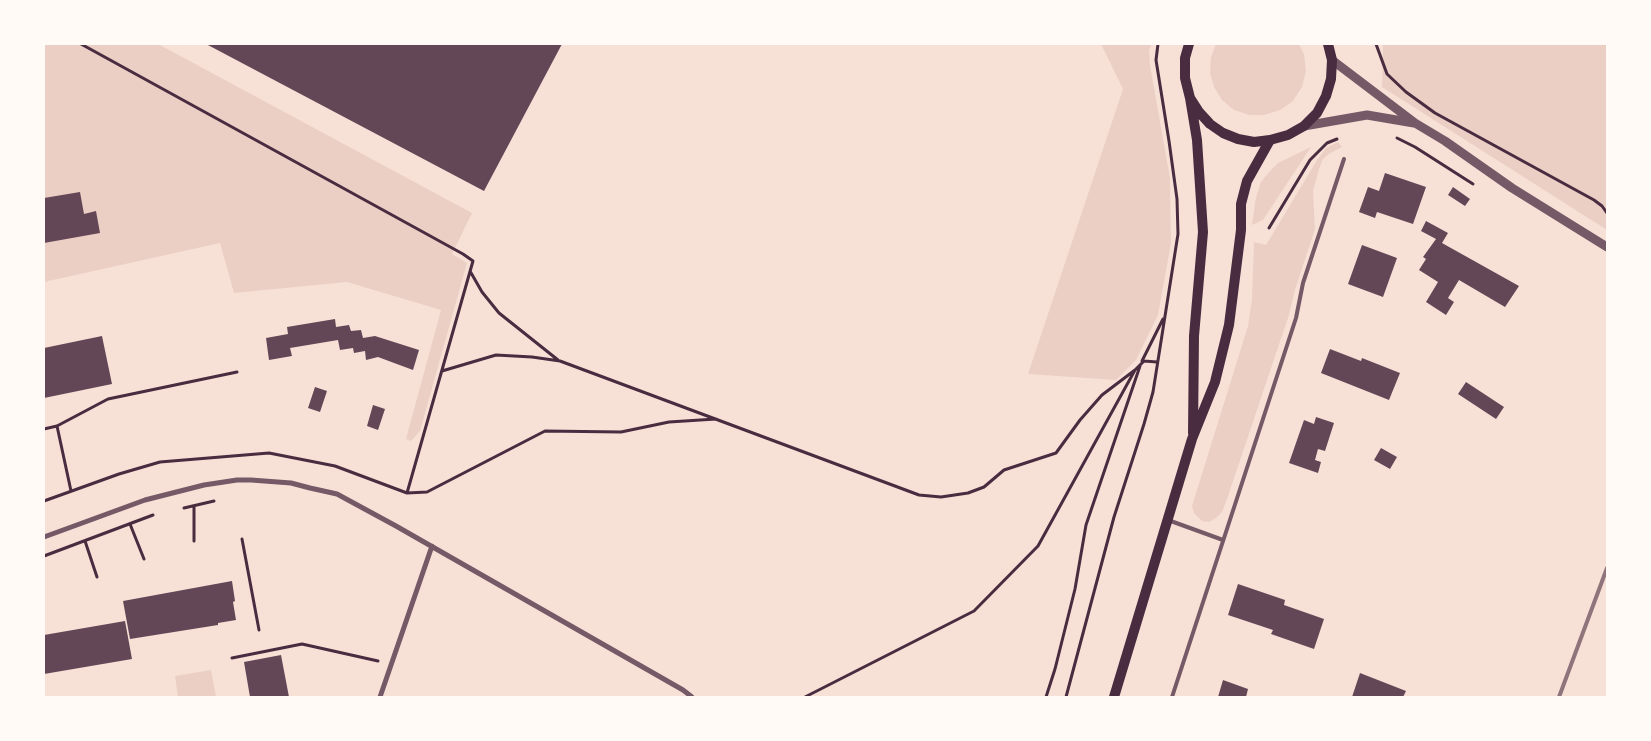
<!DOCTYPE html>
<style>
body{margin:0}
#map{position:relative;width:1651px;height:741px;overflow:hidden;background:#f7e1d7;font-family:"Fira Sans",sans-serif}
canvas{display:block}
.frame{position:absolute;inset:0;border:45px solid #fffaf5;pointer-events:none}
</style>
<div id="map">
<canvas width="1651" height="741"></canvas>
<div class="frame"></div>
</div>
<script>
const ctx = document.querySelector('canvas').getContext('2d');
ctx.lineJoin = 'round';
function fill(path, color) { ctx.fillStyle = color; ctx.fill(path, 'evenodd'); }
const shape = rows => new Path2D(rows.map(r => 'M' + r).join(''));
function strokePath(path, color, width, dash) { ctx.strokeStyle = color; ctx.lineWidth = width; ctx.lineCap = dash ? 'butt' : 'round'; ctx.setLineDash(dash || []); ctx.stroke(path); }
const green = shape([
 [44,44,158,44,472,213,452,254,467,263,420,431,411,441,406,439,441,310,347,282,234,293,220,243,44,282],
 [1101,44,1152,44,1149,50,1150,65,1170,178,1171,243,1158,315,1136,360,1116,380,1028,374,1123,89],
 [1216,44,1299,44,1304,54,1306,71,1302,87,1293,101,1280,110,1264,115,1249,115,1234,110,1222,100,1214,87,1210,73,1211,57],
 [1383,44,1607,44,1607,230,1382,87],
 [1338,142,1342,147,1329,154,1323,159,1319,169,1313,191,1315,229,1295,290,1289,315,1226,502,1222,512,1216,518,1209,522,1202,521,1194,513,1192,506,1248,326,1252,299,1254,242,1266,245,1317,160,1326,148],
 [1311,147,1263,220,1252,225,1255,203,1257,194,1261,182,1269,172,1278,163],
 [211,670,216,697,178,697,175,676]
]);
const building = shape([
 [206,44,562,44,484,191],
 [1385,173,1426,187,1413,224,1377,212,1375,218,1359,212,1368,187,1379,191],
 [1453,187,1470,199,1465,206,1448,195],
 [80,192,84,214,96,211,100,233,44,243,44,198],
 [1426,221,1448,233,1442,243,1519,286,1505,307,1459,280,1448,298,1454,302,1446,315,1426,302,1438,282,1419,270,1426,259,1423,257,1436,239,1421,231],
 [1362,245,1397,258,1383,297,1348,284],
 [335,319,336,327,349,325,351,331,361,330,363,338,375,336,419,350,413,370,378,357,366,360,365,351,354,353,353,348,340,350,338,340,290,348,292,356,269,360,266,338,288,334,287,327],
 [102,336,112,384,44,398,44,348],
 [1330,349,1361,361,1362,358,1400,373,1389,400,1321,373],
 [1466,382,1504,407,1496,419,1458,394],
 [315,387,327,391,320,412,308,408],
 [373,405,385,409,378,430,367,426],
 [1316,417,1334,423,1325,451,1318,449,1315,460,1321,462,1318,473,1289,463,1304,420,1314,424],
 [1381,448,1397,457,1390,469,1374,460],
 [232,581,235,601,233,602,236,620,218,623,218,625,130,639,123,601],
 [1238,584,1285,600,1284,605,1324,619,1314,649,1271,634,1273,630,1228,615],
 [125,621,132,659,44,674,44,635],
 [281,655,289,697,250,697,244,662],
 [1360,673,1406,691,1403,697,1352,697],
 [1223,680,1248,689,1246,697,1218,697]
]);
const path = shape([
 [81,44,463,254,473,261,407,493],
 [1376,44,1387,74,1406,92,1435,113,1594,200,1602,206,1607,213],
 [1397,138,1415,147,1473,184],
 [1269,228,1310,160,1327,143,1337,139],
 [470,271,482,292,499,313,558,360],
 [1142,361,1163,319],
 [442,371,496,355,532,357,560,361,919,495,941,497,968,493,984,487,1004,470,1056,453,1080,420,1102,395,1135,370],
 [57,426,71,491],
 [44,429,57,426,108,399,237,372],
 [44,501,119,474,160,462,269,453,335,466,407,493,427,492,545,431,621,432,669,422,716,419],
 [194,506,194,541],
 [184,508,214,501],
 [130,524,144,559],
 [242,539,259,630],
 [85,541,97,577],
 [44,556,153,515],
 [232,658,302,644,378,661],
 [805,697,974,611,1038,546,1135,370,1144,361,1157,362],
 [1046,697,1055,669,1075,589,1086,525,1140,366],
 [1066,697,1114,517,1144,424,1153,392,1178,234,1177,199,1169,141,1156,60,1158,44]
]);
const service = shape([
 [1168,520,1223,540],
 [1172,697,1296,318,1303,283,1344,159]
]);
const minor = shape([
 [44,537,145,500,204,485,237,480,251,480,291,483,310,488,337,494,396,526,683,690,692,697],
 [380,697,432,546]
]);
const tertiary = shape([
 [1332,60,1415,123,1445,141,1512,188,1607,247],
 [1304,126,1367,115,1414,123]
]);
const secondary = shape([
 [1189,44,1185,58,1185,78,1190,98,1199,112,1210,124,1223,133,1238,139,1254,142,1270,140,1288,135,1304,126,1317,113,1326,96,1331,79,1332,60,1328,44],
 [1190,98,1197,140,1203,232,1194,336,1193,433],
 [1114,697,1192,439,1215,382,1229,325,1241,230,1241,204,1247,181,1270,140]
]);
const rail = shape([
 [1559,697,1607,568]
]);
fill(green, '#ebcfc5');
fill(building, '#644757');
strokePath(path, '#4a2c40', 3);
strokePath(service, '#755966', 4);
strokePath(minor, '#755966', 5);
strokePath(tertiary, '#755966', 9);
strokePath(secondary, '#4a2c40', 10);
strokePath(rail, '#8f747c', 4);
</script>
